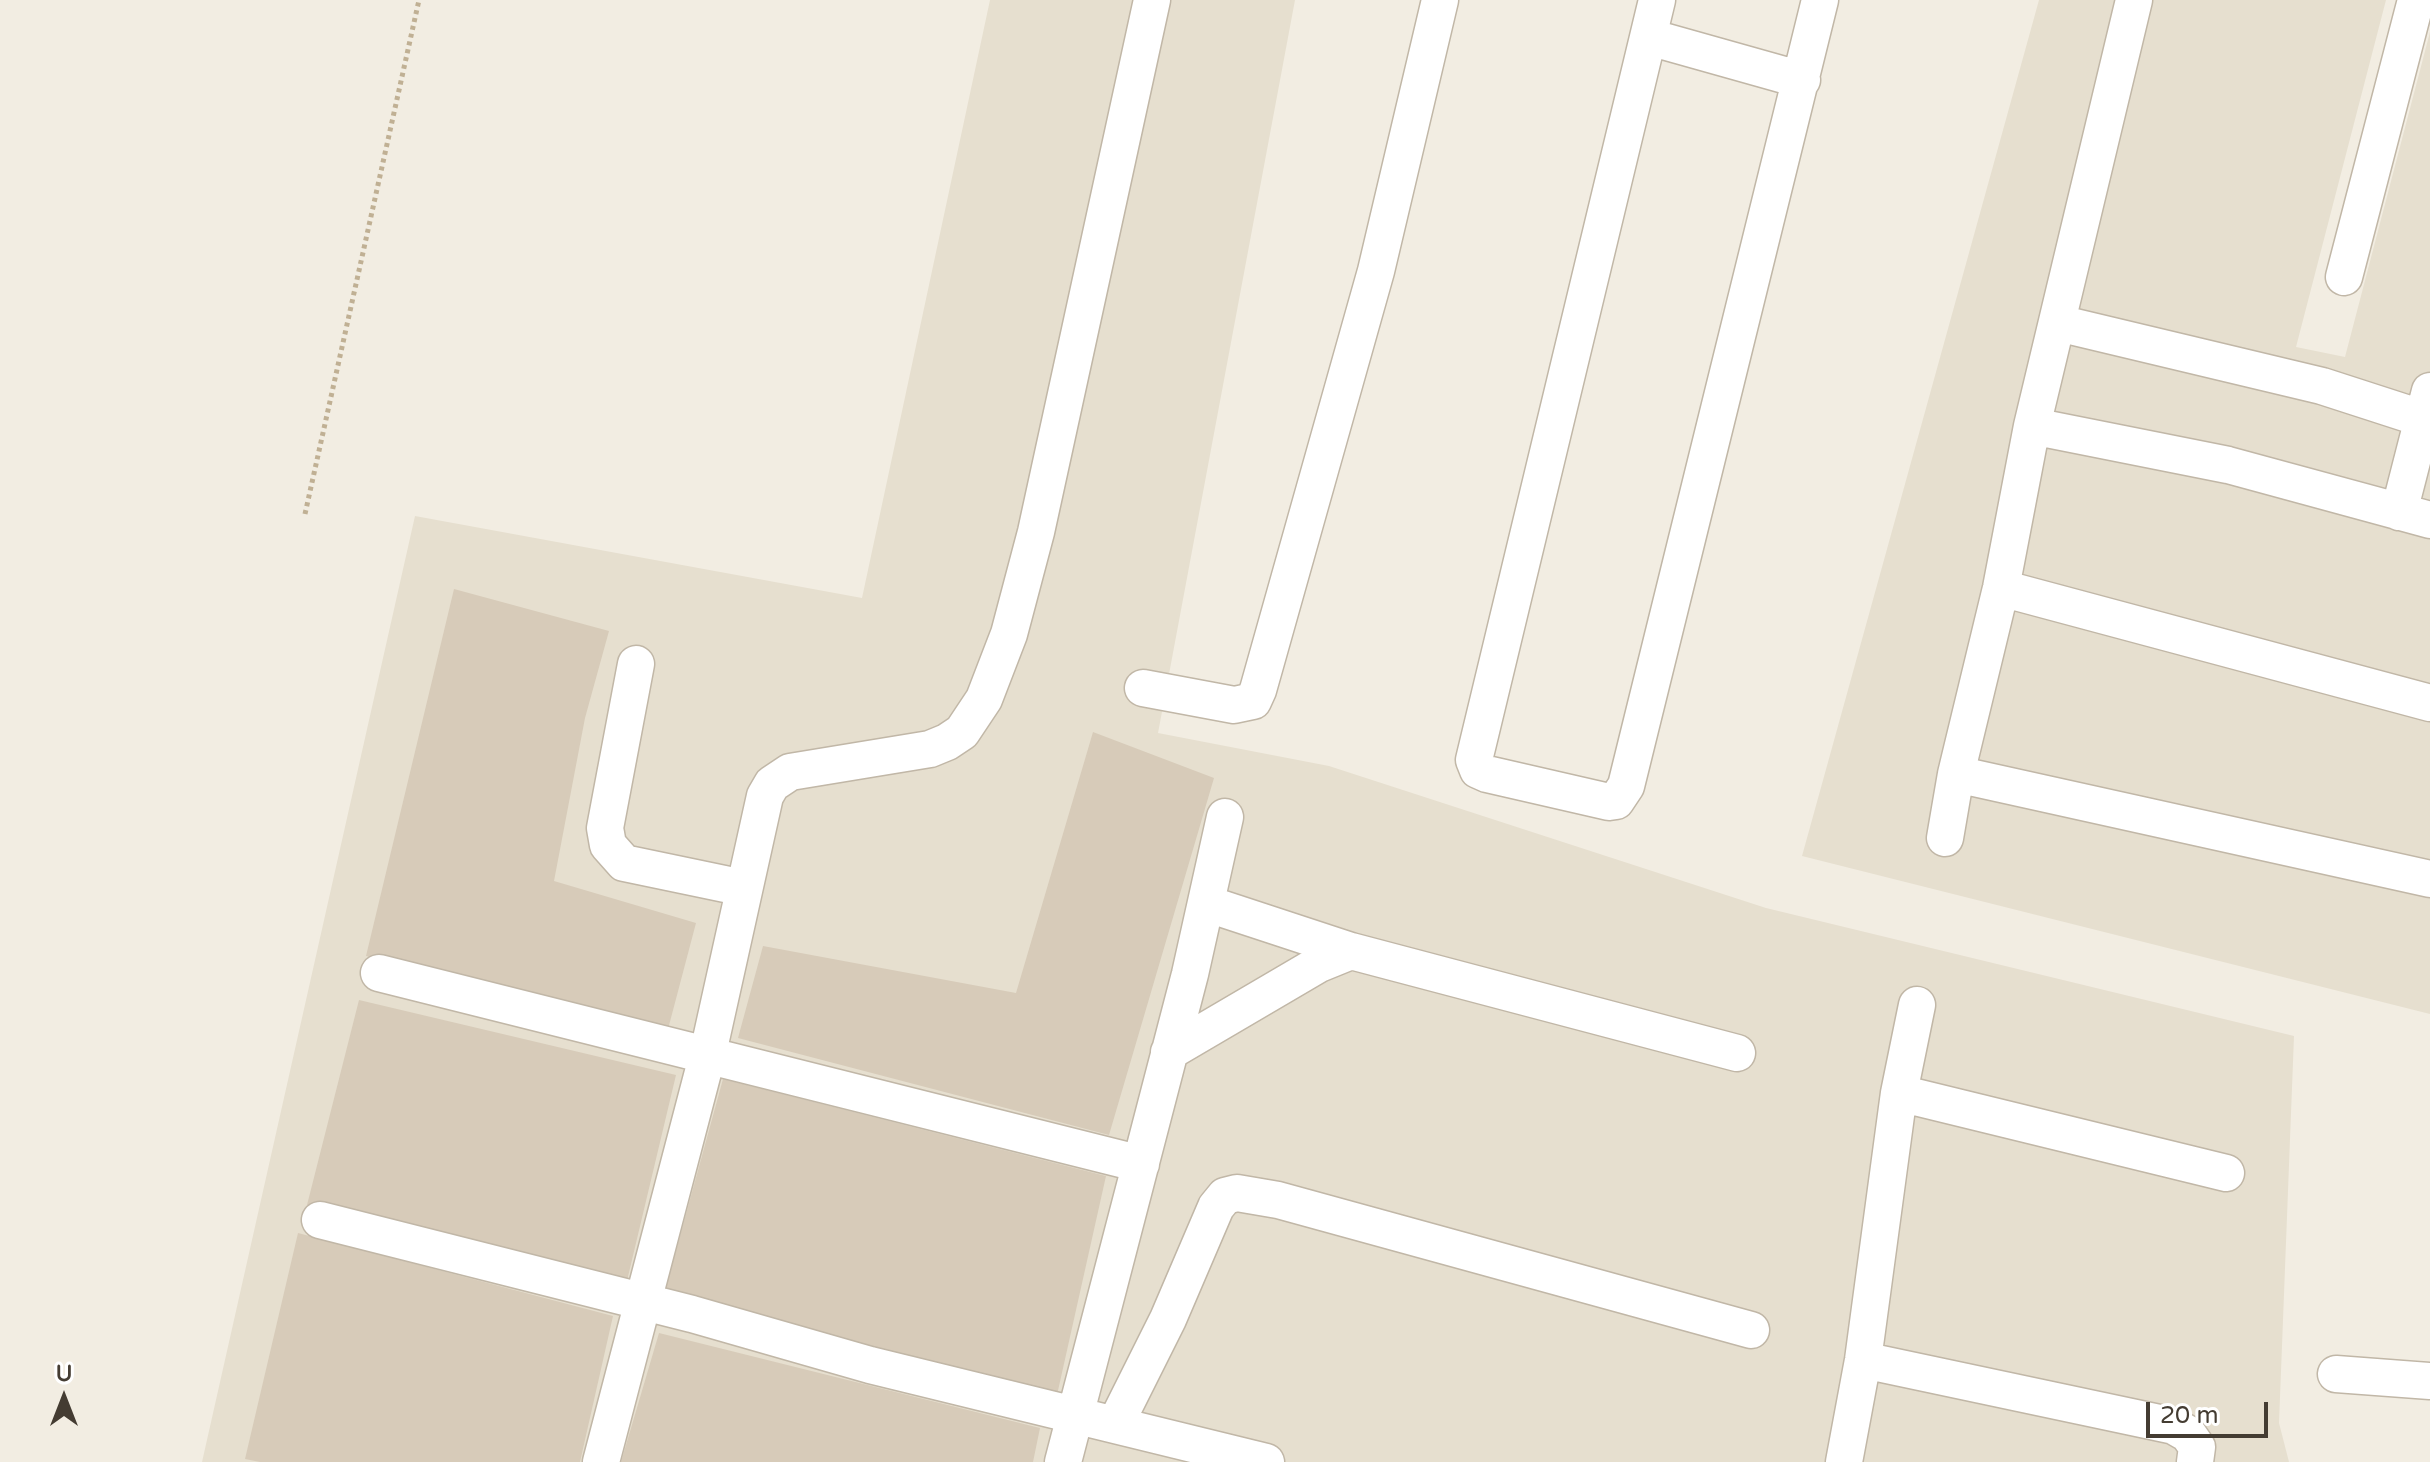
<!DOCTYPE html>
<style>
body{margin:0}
#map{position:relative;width:2430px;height:1462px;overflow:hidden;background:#f2ede2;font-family:"Varela Round",sans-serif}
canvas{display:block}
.north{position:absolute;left:24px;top:1358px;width:80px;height:80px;-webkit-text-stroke:6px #fff;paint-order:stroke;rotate:0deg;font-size:22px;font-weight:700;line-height:32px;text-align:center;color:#443c32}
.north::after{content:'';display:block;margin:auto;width:28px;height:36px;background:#443c32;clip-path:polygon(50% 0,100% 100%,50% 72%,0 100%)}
.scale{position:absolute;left:2146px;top:1402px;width:122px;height:36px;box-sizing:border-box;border:4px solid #443c32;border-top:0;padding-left:10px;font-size:24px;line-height:28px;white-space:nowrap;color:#443c32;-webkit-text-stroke:6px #fff;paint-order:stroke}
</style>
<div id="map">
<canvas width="2430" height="1462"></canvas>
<div class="north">U</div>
<div class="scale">20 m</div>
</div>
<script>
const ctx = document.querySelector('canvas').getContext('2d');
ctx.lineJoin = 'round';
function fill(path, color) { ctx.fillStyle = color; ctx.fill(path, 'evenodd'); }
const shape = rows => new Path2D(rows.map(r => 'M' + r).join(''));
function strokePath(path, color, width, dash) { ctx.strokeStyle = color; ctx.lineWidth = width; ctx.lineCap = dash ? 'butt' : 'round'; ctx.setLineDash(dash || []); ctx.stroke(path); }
const residential = shape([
 [990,0,1295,0,1158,733,1329,766,1766,908,2294,1036,2279,1423,2289,1462,202,1462,415,516,862,598],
 [2039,0,2386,0,2296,347,2345,357,2430,32,2430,1014,1802,856]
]);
const building = shape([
 [454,589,609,631,585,718,554,881,696,923,667,1033,366,956],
 [1093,732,1214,778,1109,1135,738,1038,763,946,1016,993],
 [359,1000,676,1075,626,1285,307,1205],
 [723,1079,1106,1176,1057,1395,665,1291],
 [298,1233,613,1316,580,1462,260,1462,245,1459],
 [659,1333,1040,1428,1033,1462,621,1462]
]);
const path = shape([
 [305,514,419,0]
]);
const minor = shape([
 [1657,0,1474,760,1478,770,1487,774,1609,802,1616,801,1626,786,1820,0],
 [2134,0,2032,426,2001,588,1956,774,2430,879],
 [1649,37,1802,80],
 [2344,277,2416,0],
 [2058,323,2322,386,2424,419],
 [2032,426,2228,465,2430,520],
 [2399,512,2430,391],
 [2001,588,2430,703],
 [636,664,605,828,608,845,624,863,744,888],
 [1143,688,1234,705,1253,701,1258,690,1376,271,1440,0],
 [1945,838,1956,774],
 [1208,904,1351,951],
 [379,973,1141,1164],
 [1169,1052,1319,964,1351,951,1737,1053],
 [1899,1093,2226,1173],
 [320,1220,692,1314,870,1365,1266,1462],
 [1863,1360,2174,1426,2188,1434,2197,1447,2195,1462],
 [2336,1374,2430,1381],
 [1116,1423,1168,1319,1216,1207,1225,1196,1237,1193,1278,1200,1751,1330],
 [601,1462,708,1053,765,796,772,784,790,772,930,749,947,742,962,732,984,699,1009,634,1036,532,1152,0],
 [1063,1462,1190,974,1225,817],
 [1844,1462,1863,1360,1899,1093,1917,1005]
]);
fill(residential, '#e6dfcf');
fill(building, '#d7cbb9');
strokePath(minor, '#c1b7a7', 39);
strokePath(path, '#c0b094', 5, [4, 4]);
strokePath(minor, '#fff', 36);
</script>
